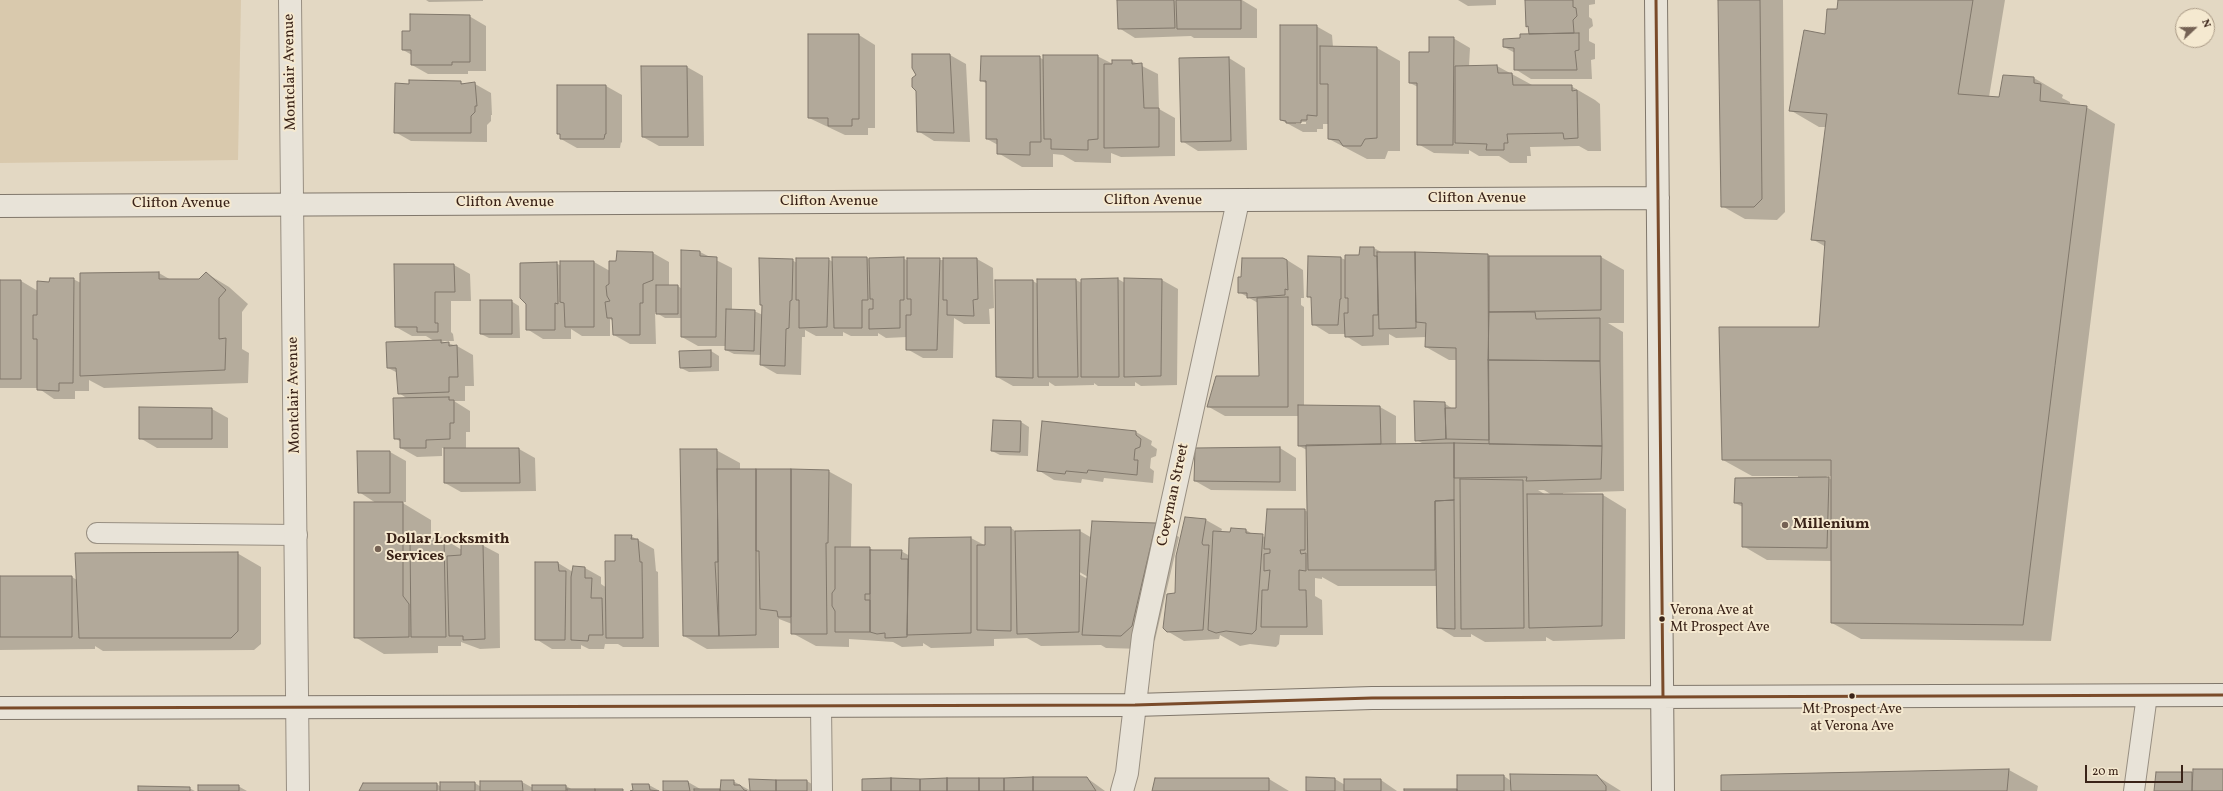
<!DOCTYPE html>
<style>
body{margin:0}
#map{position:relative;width:2223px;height:791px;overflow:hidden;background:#e3d8c3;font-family:Vollkorn,serif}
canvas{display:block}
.north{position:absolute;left:2175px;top:8px;width:40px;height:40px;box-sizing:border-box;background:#f5e9d0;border:1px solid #aa9a86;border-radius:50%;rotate:68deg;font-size:11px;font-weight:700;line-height:16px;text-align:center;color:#3a2318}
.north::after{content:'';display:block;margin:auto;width:14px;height:18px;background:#756254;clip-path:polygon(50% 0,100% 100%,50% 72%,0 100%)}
.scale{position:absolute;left:2085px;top:765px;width:98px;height:18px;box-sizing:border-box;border:2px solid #3a2318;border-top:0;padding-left:5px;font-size:12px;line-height:14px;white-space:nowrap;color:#3a2318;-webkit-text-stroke:3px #f5e9d0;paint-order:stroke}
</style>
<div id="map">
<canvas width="2223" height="791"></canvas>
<div class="north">N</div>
<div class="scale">20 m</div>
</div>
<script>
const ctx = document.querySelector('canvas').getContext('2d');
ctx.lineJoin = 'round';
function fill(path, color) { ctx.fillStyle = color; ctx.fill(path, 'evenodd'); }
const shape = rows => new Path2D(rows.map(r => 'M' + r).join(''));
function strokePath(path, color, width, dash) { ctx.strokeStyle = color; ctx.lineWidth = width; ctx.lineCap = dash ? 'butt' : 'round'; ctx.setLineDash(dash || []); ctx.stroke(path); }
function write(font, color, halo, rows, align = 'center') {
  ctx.font = font + ' Vollkorn,serif'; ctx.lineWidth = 4; ctx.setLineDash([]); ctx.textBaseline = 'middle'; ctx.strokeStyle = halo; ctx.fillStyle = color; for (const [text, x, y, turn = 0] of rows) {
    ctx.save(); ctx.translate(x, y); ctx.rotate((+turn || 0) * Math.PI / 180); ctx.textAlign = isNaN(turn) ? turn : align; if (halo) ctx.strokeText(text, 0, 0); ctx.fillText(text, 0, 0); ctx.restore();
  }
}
const green = shape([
 [0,0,241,0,238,160,0,163]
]);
const shadow = shape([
 [426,0,483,0,483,1,429,2],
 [1134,0,1174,0,1177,2,1242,0,1257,9,1257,38,1194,38,1191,36,1135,38,1119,28],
 [1458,0,1496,0,1496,5,1468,6],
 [1526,0,1595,0,1595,4,1589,5,1589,17,1592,19,1593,26,1589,29,1589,41,1595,44,1595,59,1591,60,1592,79,1531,79,1515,69,1515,53,1504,47,1530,35,1529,28,1527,26],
 [1719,0,1783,0,1785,212,1777,220,1745,219,1722,206],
 [1839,0,2005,0,1989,97,2000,98,2034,78,2063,95,2062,98,2070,102,2070,105,2086,107,2115,124,2051,641,1861,639,1832,623,1832,561,1767,560,1743,546,1743,507,1735,503,1798,478,1798,476,1752,476,1723,460,1820,328,1826,247,1812,239,1826,127,1819,127,1790,110,1838,10],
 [1826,476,1832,476,1832,480],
 [469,16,486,26,486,71,468,71,468,74,428,74,412,65,412,55,403,50,411,32],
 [1316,26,1332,35,1333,47,1377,48,1400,61,1400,151,1388,151,1385,159,1367,159,1329,139,1329,124,1323,124,1323,129,1317,129,1317,132,1303,132,1281,120],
 [1296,122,1306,122,1306,124,1296,124],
 [859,35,875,45,875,128,868,128,868,135,845,135,809,118],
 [1453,38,1470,48,1469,66,1497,66,1534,86,1571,86,1595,100,1600,104,1601,151,1588,151,1579,146,1530,147,1531,156,1527,156,1527,163,1510,163,1499,156,1479,156,1469,150,1469,154,1434,153,1418,144,1418,87,1410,83,1430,53],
 [913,55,950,55,966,64,970,142,934,141,918,131,917,75],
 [1097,56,1113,64,1132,61,1158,74,1159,109,1175,118,1175,156,1121,157,1111,153,1111,163,1075,162,1063,155,1053,154,1053,167,1022,167,998,153,998,145,987,139,987,84,981,80,1039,57,1044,60],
 [1229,58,1245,68,1247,150,1198,151,1182,141],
 [687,67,703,76,704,146,659,146,643,137],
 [460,82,465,85,475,84,491,93,492,115,491,115,491,121,487,125,487,142,411,141,395,132,410,85],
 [606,86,622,95,622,143,621,142,620,148,577,148,561,139,561,134,558,133],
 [1374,248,1383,253,1488,255,1491,257,1601,257,1624,270,1624,323,1608,323,1623,332,1624,491,1563,493,1563,495,1603,495,1626,509,1625,639,1553,641,1546,637,1546,641,1485,642,1471,634,1471,637,1454,637,1438,627,1437,586,1338,586,1322,577,1322,579,1315,578,1315,596,1322,600,1323,635,1280,635,1279,644,1276,647,1250,644,1240,646,1220,635,1219,639,1184,641,1167,631,1176,594,1186,518,1206,520,1222,529,1221,532,1231,533,1246,530,1254,535,1266,537,1304,510,1308,512,1307,450,1299,446,1299,416,1225,416,1209,407,1260,377,1258,303,1239,292,1287,260,1303,270,1304,298,1301,298,1301,305,1304,307,1304,406,1380,407,1396,416,1396,445,1424,444,1416,440,1444,403,1453,409,1457,409,1457,360,1449,360,1426,347,1427,337,1396,338,1389,334,1389,345,1362,346,1346,336,1346,334,1329,334,1313,324,1312,299,1308,296,1341,258,1346,260,1360,256],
 [1538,490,1544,490,1552,495,1546,495],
 [682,251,700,252,732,268,732,310,754,311,763,315,792,260,797,263,828,259,833,262,867,258,870,260,903,258,908,261,977,259,993,268,994,308,989,309,990,324,964,324,954,318,953,358,923,358,907,349,907,337,886,338,878,333,878,336,851,336,843,332,843,336,816,336,805,330,805,337,802,337,801,375,777,374,761,365,762,355,734,354,726,350,726,346,698,346,682,337,682,318,665,318,655,312,656,344,630,344,614,335,613,321,610,319,610,336,582,336,571,329,571,339,543,339,527,329,556,263,561,266,594,262,610,271,617,262,653,253,669,262,669,286,678,286,682,289],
 [395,265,454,265,470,274,471,301,451,301,451,332,453,334,454,341,441,341,457,346,473,355,474,386,465,386,465,401,454,401,470,411,470,432,466,432,466,449,519,449,535,458,536,491,461,492,445,483,445,448,442,448,442,456,417,457,401,448,401,442,395,438,408,399,399,393,398,373,388,368,434,341,426,336,412,336,396,327],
 [159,273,171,280,200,280,206,273,229,287,248,304,242,312,242,349,249,353,248,383,104,388,89,380,89,391,75,391,75,399,54,399,38,388,0,388,0,281,21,281,38,291,50,283,73,279,81,283],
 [1118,279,1125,283,1162,280,1178,289,1177,385,1141,386,1135,382,1135,386,1098,386,1094,383,1094,385,1055,386,1049,382,1049,386,1013,386,997,377,1033,281,1038,284,1076,280,1082,283,1082,280],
 [511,301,519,306,520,338,489,338,481,334],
 [711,351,719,356,719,371,689,372,681,368],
 [212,409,228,418,228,448,157,448,140,438],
 [1021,422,1029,427,1028,456,1000,455,992,451],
 [1136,432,1152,441,1151,445,1157,449,1156,456,1151,458,1150,468,1154,471,1153,483,1104,478,1103,482,1082,479,1081,483,1054,480,1038,470],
 [1280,448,1296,458,1296,491,1211,490,1195,481],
 [716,450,740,463,740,470,828,471,852,484,851,548,869,548,875,551,901,551,910,556,971,538,986,546,986,528,1011,528,1017,532,1080,531,1092,538,1093,522,1156,524,1179,537,1155,640,1144,649,1106,648,1101,645,1041,646,1027,638,994,639,994,646,931,648,923,643,923,646,902,647,893,642,849,639,849,647,816,646,792,633,792,624,779,619,779,648,707,649,684,636],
 [1076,570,1088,577,1088,579,1075,572],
 [390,452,406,461,406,502,401,502,431,520,431,539,444,539,462,550,482,545,499,554,500,648,480,649,461,642,461,646,438,646,438,653,384,654,355,637,376,503,359,492],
 [631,536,654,549,656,571,658,572,659,647,623,647,618,644,605,644,604,649,589,649,581,645,581,649,552,649,536,639,536,563,558,563,573,572,585,568,601,577,601,584,607,588,616,562],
 [237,553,261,567,261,644,254,650,103,651,95,646,95,649,0,650,0,577,72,577,77,580],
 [2009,770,2038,786,2037,791,1722,791],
 [1504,776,1511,781,1597,776,1621,791,1405,791,1458,790],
 [1087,778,1105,791,863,791],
 [1269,779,1289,791,1153,791],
 [1335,779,1345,785,1381,780,1397,791,1307,791],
 [733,781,751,791,664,791,688,782,702,790,721,790],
 [807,781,823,791,751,791],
 [522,782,533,788,566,786,573,790,625,791,360,791,437,784,441,787,475,783,481,787],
 [649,785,660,791,634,791],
 [238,786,247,791,199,791],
 [189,788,195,791,139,791]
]);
const building = shape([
 [1117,0,1174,0,1175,28,1118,29,1117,0],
 [1176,0,1241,0,1241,29,1177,29,1176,0],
 [1525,0,1573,0,1573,7,1576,8,1577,16,1573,20,1574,33,1529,34,1528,26,1526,27,1525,0],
 [1718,0,1760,0,1762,199,1754,207,1721,207,1718,0],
 [1838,0,1973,0,1958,94,1999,97,2003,75,2034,77,2034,83,2041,84,2040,101,2087,106,2023,625,1831,623,1831,460,1722,460,1719,327,1819,327,1825,241,1811,240,1827,114,1789,111,1804,30,1825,34,1827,9,1837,9,1838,0],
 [410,14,470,15,470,62,452,62,452,65,411,65,411,50,402,50,402,31,410,31,410,14],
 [1280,25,1317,25,1317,116,1307,115,1307,120,1301,120,1301,123,1286,123,1286,121,1280,120,1280,25],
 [1579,33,1579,50,1575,51,1577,70,1514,70,1514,48,1503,47,1503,39,1520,38,1520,34,1579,33],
 [808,34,859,34,859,119,852,119,852,126,828,126,828,118,808,118,808,34],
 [1429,37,1454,37,1453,145,1417,145,1417,83,1409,83,1409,52,1429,52,1429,37],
 [1320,46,1377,47,1377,138,1365,139,1361,146,1343,146,1339,140,1328,139,1328,84,1320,84,1320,46],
 [912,54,950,54,954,133,917,132,916,91,912,87,912,78,916,75,912,68,912,54],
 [1043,55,1098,55,1098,139,1088,140,1088,150,1051,149,1051,139,1044,139,1043,55],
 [981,56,1040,56,1041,142,1030,142,1030,155,997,154,997,139,986,139,986,81,980,81,981,56],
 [1229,57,1231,141,1181,142,1179,58,1229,57],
 [1112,60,1132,60,1132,64,1142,63,1144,108,1159,108,1159,147,1104,148,1104,64,1112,64,1112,60],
 [1497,65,1498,73,1512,73,1513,85,1572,85,1572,91,1577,90,1578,138,1564,139,1563,133,1507,134,1508,143,1504,143,1504,150,1486,150,1487,144,1455,143,1455,66,1497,65],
 [641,66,687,66,688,137,642,137,641,66],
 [409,80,461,81,461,84,475,82,477,106,475,106,475,112,471,116,471,133,394,133,395,83,409,84,409,80],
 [557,85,606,85,606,134,605,134,604,139,560,139,560,134,557,134,557,85],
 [1360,247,1374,247,1374,256,1377,256,1378,315,1373,315,1373,336,1345,337,1344,313,1348,313,1348,298,1345,298,1345,255,1359,255,1360,247],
 [681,250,700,251,700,256,717,257,716,337,681,337,681,250],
 [617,251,653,252,653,280,643,284,643,303,640,303,640,335,613,335,612,318,607,318,605,302,610,301,607,296,606,286,609,284,609,261,616,261,617,251],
 [1377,252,1415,252,1416,328,1379,329,1377,252],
 [1415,252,1488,254,1489,440,1446,439,1445,408,1456,408,1456,348,1425,347,1426,323,1416,322,1415,252],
 [1308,256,1341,257,1341,299,1340,299,1338,325,1312,325,1311,297,1307,297,1308,256],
 [1489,256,1601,256,1601,310,1489,312,1489,256],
 [832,257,867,257,868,300,862,300,862,328,834,328,832,257],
 [904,257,904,300,900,300,900,328,869,329,869,309,873,309,873,299,870,299,869,258,904,257],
 [759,258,793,259,792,300,790,301,789,328,786,329,785,366,760,365,762,305,760,305,759,258],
 [796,258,829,258,827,327,799,328,799,300,796,300,796,258],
 [907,258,940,258,937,350,906,350,906,315,911,315,911,299,907,299,907,258],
 [943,258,977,258,978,299,973,300,974,316,947,315,947,300,943,300,943,258],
 [1242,258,1283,258,1287,260,1288,290,1285,289,1285,295,1247,298,1247,293,1238,293,1238,277,1241,277,1242,258],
 [560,261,594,261,594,327,565,327,564,303,560,302,560,261],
 [557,262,558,304,555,303,555,330,526,330,526,304,520,298,520,263,557,262],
 [394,264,454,264,455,292,435,292,435,323,438,323,438,332,417,332,417,327,395,327,394,264],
 [159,272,159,279,199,279,206,272,226,290,219,298,219,339,226,338,225,370,80,376,80,273,159,272],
 [50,278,74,278,73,383,59,383,59,391,37,390,37,339,33,339,33,315,37,315,37,281,49,282,50,278],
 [1118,278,1119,377,1081,377,1081,279,1118,278],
 [1124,278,1162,279,1161,376,1124,377,1124,278],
 [1037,279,1076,279,1078,377,1038,377,1037,279],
 [0,280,21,280,21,379,0,379,0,280],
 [995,280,1033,280,1033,378,996,377,995,280],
 [656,285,678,285,678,314,656,314,656,285],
 [1288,297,1288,407,1207,407,1216,376,1259,376,1257,298,1288,297],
 [480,300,512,300,512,334,480,334,480,300],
 [726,309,755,310,754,351,725,350,726,309],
 [1489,312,1535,312,1536,319,1600,318,1600,361,1488,360,1489,312],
 [441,340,441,343,449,342,449,346,457,345,458,377,449,377,449,392,398,394,396,368,387,368,386,342,441,340],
 [711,350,711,367,680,368,679,351,711,350],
 [1488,360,1600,361,1602,446,1489,444,1488,360],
 [449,397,449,400,454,400,454,423,450,423,450,439,426,440,426,448,400,448,400,439,394,439,393,398,449,397],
 [1414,401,1445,402,1446,439,1415,441,1414,401],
 [1298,405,1380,406,1381,444,1298,446,1298,405],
 [139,407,212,408,212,439,139,439,139,407],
 [993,420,1021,421,1020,452,991,451,993,420],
 [1042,421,1136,431,1136,435,1141,439,1140,447,1135,449,1134,460,1138,460,1137,475,1088,470,1087,473,1066,471,1065,474,1037,471,1042,421],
 [1454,443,1454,500,1435,501,1435,570,1308,570,1306,445,1454,443],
 [1454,443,1602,446,1601,479,1526,481,1527,477,1454,478,1454,443],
 [1280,447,1280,482,1194,481,1195,448,1280,447],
 [444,448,519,448,520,483,444,483,444,448],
 [680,449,717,449,718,562,715,562,719,636,683,636,680,449],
 [357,451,390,451,390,493,358,493,357,451],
 [717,469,756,469,756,635,719,636,717,469],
 [756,469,791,469,791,617,778,617,777,611,760,609,759,551,756,551,756,469],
 [791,469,829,470,828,543,826,543,827,634,791,634,791,469],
 [1829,477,1827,548,1742,547,1742,503,1734,503,1735,478,1829,477],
 [1460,479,1523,480,1524,628,1461,629,1460,479],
 [1527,494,1603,494,1602,626,1529,628,1527,494],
 [1454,500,1455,629,1437,628,1435,501,1454,500],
 [354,502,403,502,403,596,409,604,409,637,354,638,354,502],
 [1267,509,1305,509,1305,550,1300,550,1301,554,1306,553,1306,571,1299,570,1299,590,1306,590,1307,627,1261,627,1262,590,1268,590,1270,570,1264,571,1264,554,1270,553,1270,549,1264,549,1267,509],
 [1185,517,1206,519,1202,543,1203,545,1209,545,1203,630,1167,632,1163,628,1167,594,1175,593,1176,556,1185,517],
 [1092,521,1156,523,1132,626,1121,636,1082,635,1092,521],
 [985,527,1011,527,1011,631,977,630,977,545,985,545,985,527],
 [1231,528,1246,529,1246,533,1263,534,1256,630,1252,634,1226,631,1216,633,1208,630,1213,531,1230,532,1231,528],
 [1080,530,1079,632,1017,634,1015,531,1080,530],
 [615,535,632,535,631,539,638,539,640,562,642,562,643,638,606,638,605,561,615,561,615,535],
 [971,537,971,633,907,635,909,538,971,537],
 [444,538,446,637,411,637,410,539,444,538],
 [461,544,483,544,485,639,463,640,463,636,449,636,447,556,461,555,461,544],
 [835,547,870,547,870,594,865,594,865,600,870,600,870,632,835,632,835,611,832,606,832,593,835,589,835,547],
 [870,550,902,550,901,559,908,559,907,637,885,638,885,633,877,634,870,632,870,550],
 [238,552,238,631,231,638,79,638,75,553,238,552],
 [535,562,558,562,559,571,566,571,565,640,535,640,535,562],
 [573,566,585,567,585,578,592,578,591,598,602,598,603,635,589,635,588,641,571,640,571,577,573,566],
 [0,576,72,576,72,637,0,637,0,576],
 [2009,769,2007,791,1721,791,1721,775,2009,769],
 [2193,769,2223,769,2223,791,2192,791,2193,769],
 [2156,772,2192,772,2192,791,2154,791,2156,772],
 [1510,774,1597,775,1606,786,1606,791,1511,791,1510,774],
 [1457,775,1504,775,1504,791,1457,791,1457,775],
 [1033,777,1087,777,1096,791,1033,791,1033,777],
 [1033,777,1033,791,1004,791,1004,778,1033,777],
 [1306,777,1335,778,1335,791,1306,791,1306,777],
 [891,778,920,779,920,791,891,791,891,778],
 [891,778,891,791,862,791,862,779,891,778],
 [947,778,979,778,979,791,947,791,947,778],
 [947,778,947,791,920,791,920,779,947,778],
 [979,778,1004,778,1004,791,979,791,979,778],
 [1155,778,1269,778,1269,791,1152,791,1155,778],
 [749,779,776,780,776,791,750,791,749,779],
 [1344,779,1381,779,1381,791,1344,791,1344,779],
 [721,780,734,780,734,785,740,785,744,790,747,791,720,791,721,780],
 [776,780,807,780,807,791,776,791,776,780],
 [480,781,522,781,523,791,480,791,480,781],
 [663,781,688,781,690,791,663,791,663,781],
 [440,782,475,782,475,791,440,791,440,782],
 [363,783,437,783,437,791,359,791,363,783],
 [632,784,649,784,650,790,659,791,630,791,633,790,632,784],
 [198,785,239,785,239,791,198,791,198,785],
 [532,785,566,785,566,791,532,791,532,785],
 [138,786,190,787,190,791,138,791,138,786],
 [567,789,595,789,595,791,567,791,567,789],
 [595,789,623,789,623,791,595,791,595,789],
 [694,789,720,789,720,791,694,791,694,789],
 [1404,789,1457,789,1457,791,1404,791,1404,789]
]);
const lane = shape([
 [97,533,297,535],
 [821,706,822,791],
 [2134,791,2147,695]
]);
const street = shape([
 [290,0,298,791],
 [1122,791,1127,773,1143,636,1238,201]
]);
const secondary = shape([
 [1656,0,1663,791],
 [0,206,1658,198],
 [0,708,1135,705,1372,698,2223,695]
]);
const bus1 = shape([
 [1656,0,1663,697],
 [0,708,1135,705,1372,698,2223,695]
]);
const markers = [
 [1785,525,4,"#756254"],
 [378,549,4,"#756254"],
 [1662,619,3.5,"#3a2318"],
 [1852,696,3.5,"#3a2318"]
];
const busNames = [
 ["Verona Ave at",1670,611],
 ["Mt Prospect Ave",1670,628],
 ["Mt Prospect Ave",1852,710,"center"],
 ["at Verona Ave",1852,727,"center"]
];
const streetNames = [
 ["Montclair Avenue",291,72,-91],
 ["Clifton Avenue",1477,199],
 ["Clifton Avenue",1153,201],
 ["Clifton Avenue",829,202],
 ["Clifton Avenue",505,203],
 ["Clifton Avenue",181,204],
 ["Montclair Avenue",295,395,-91],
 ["Coeyman Street",1174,495,-78]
];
const poiNames = [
 ["Millenium",1793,525],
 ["Dollar Locksmith",386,540],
 ["Services",386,557]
];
fill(green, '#d9c9ad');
fill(shadow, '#0003');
fill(building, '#b2a99a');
strokePath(building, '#80776b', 1);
strokePath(lane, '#988f82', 22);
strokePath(street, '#988f82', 24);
strokePath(secondary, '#80776b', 24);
strokePath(lane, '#e8e3d8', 20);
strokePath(street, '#e8e3d8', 22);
strokePath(secondary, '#e8e3d8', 22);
strokePath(bus1, '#7a4b2a', 3);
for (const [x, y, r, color] of markers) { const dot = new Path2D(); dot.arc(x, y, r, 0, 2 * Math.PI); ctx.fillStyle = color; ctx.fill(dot); strokePath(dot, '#f5e9d0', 1.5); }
write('14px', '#3a2318', '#f5e9d0', busNames, 'left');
write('15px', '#3a2318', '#f5e9d0', streetNames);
write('bold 15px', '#3a2318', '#f5e9d0', poiNames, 'left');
</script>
